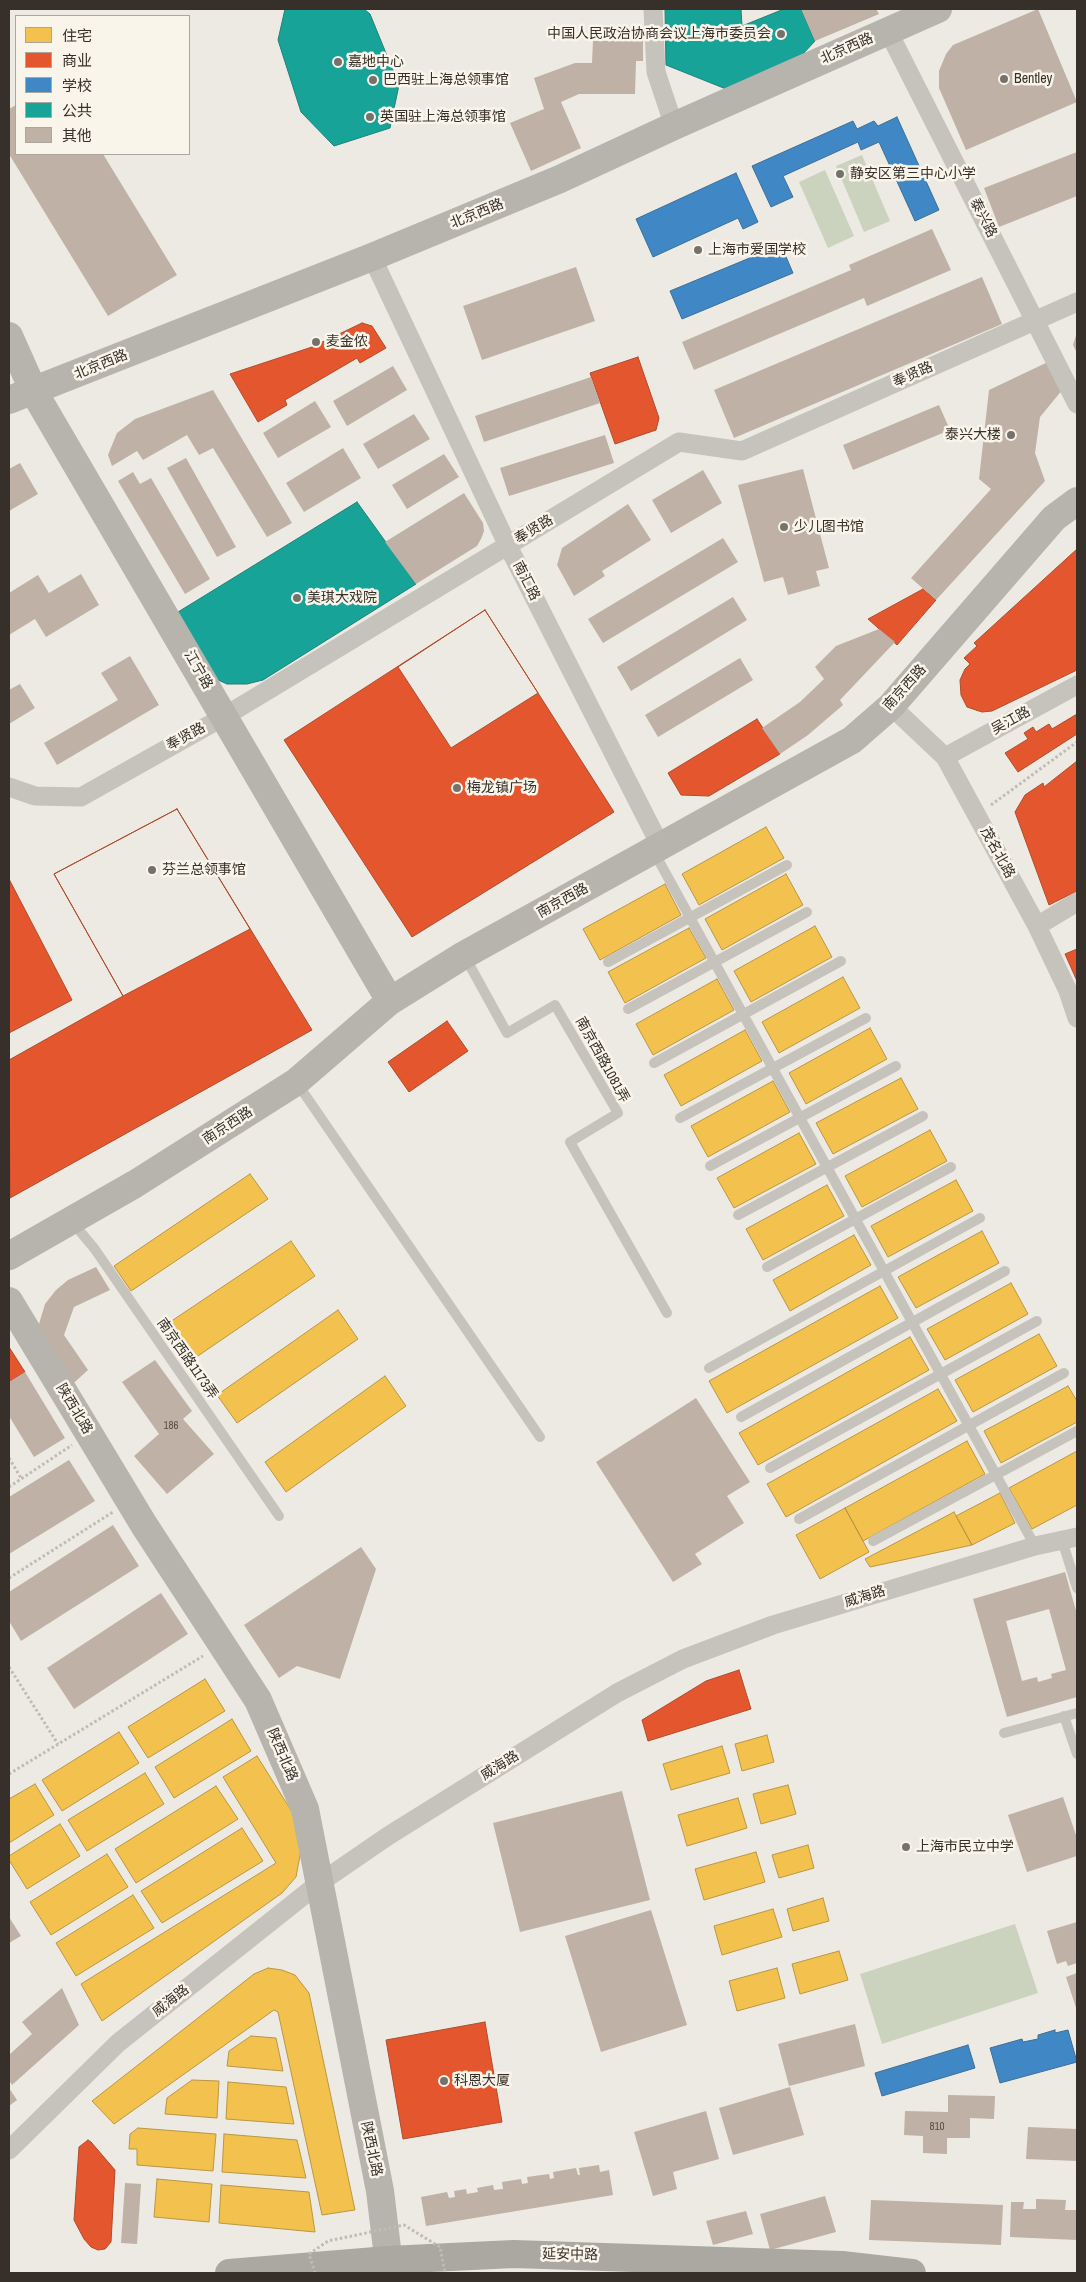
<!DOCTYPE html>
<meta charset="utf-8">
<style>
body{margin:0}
#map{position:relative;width:1086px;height:2282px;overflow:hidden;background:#edeae3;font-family:"Archivo Narrow","Noto Sans SC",sans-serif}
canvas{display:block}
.frame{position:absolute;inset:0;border:10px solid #37302a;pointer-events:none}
.legend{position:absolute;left:15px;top:15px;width:175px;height:140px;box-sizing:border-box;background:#f9f5eb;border:1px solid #aba69e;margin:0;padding:6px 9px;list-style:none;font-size:15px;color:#37302a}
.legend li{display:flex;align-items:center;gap:10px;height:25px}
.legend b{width:25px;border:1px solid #aba69e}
</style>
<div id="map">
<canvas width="1086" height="2282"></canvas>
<div class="frame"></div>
<ul class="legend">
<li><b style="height:14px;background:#f2c14e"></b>住宅</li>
<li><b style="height:14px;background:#e4572e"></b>商业</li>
<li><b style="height:14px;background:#3f88c5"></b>学校</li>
<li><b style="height:14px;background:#17a398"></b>公共</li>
<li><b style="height:14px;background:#bfb1a6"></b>其他</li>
</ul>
</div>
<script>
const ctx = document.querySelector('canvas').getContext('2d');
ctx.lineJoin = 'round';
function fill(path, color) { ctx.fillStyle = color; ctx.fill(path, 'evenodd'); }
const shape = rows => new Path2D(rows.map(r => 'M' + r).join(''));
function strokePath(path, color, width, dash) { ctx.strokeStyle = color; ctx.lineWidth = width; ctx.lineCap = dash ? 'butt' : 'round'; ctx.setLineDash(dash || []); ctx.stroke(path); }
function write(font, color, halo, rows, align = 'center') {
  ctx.font = font + ' "Archivo Narrow","Noto Sans SC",sans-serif'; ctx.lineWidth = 5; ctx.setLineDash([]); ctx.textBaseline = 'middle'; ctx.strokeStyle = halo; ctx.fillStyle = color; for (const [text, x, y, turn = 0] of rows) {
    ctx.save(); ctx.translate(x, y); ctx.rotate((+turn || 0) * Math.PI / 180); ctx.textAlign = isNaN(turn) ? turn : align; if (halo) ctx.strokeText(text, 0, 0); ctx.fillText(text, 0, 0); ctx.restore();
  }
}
const green = shape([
 [862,155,890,221,864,232,836,166],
 [825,170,854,236,828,248,799,182],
 [1015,1924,1038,1993,882,2044,860,1974]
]);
const homes = shape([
 [766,827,784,858,699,905,682,874,766,827],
 [786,874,803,905,722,950,705,919,786,874],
 [665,884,681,915,600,960,583,929,665,884],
 [815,926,832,957,751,1002,734,971,815,926],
 [689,928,706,958,625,1003,608,972,689,928],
 [843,977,860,1008,779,1053,762,1022,843,977],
 [717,979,734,1010,653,1055,636,1024,717,979],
 [870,1028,887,1059,806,1104,789,1073,870,1028],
 [745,1030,762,1061,681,1106,664,1075,745,1030],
 [901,1078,918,1109,833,1154,816,1123,901,1078],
 [773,1081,790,1112,708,1157,691,1126,773,1081],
 [930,1130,947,1161,862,1207,845,1176,930,1130],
 [799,1133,816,1164,734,1208,717,1178,799,1133],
 [250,1174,268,1199,131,1291,114,1266,250,1174],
 [956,1180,973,1211,888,1257,871,1226,956,1180],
 [827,1185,844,1216,763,1260,746,1229,827,1185],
 [982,1231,999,1263,916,1308,898,1277,982,1231],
 [854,1235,871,1265,790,1311,773,1280,854,1235],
 [291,1241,315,1276,192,1360,167,1324,291,1241],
 [1011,1283,1028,1314,945,1360,927,1329,1011,1283],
 [880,1286,898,1318,727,1413,709,1381,880,1286],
 [338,1310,358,1339,237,1423,217,1395,338,1310],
 [1039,1334,1057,1366,973,1412,955,1380,1039,1334],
 [910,1337,929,1370,758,1465,739,1433,910,1337],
 [385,1376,406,1406,286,1492,265,1462,385,1376],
 [1068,1386,1077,1401,1077,1422,1001,1463,984,1431,1068,1386],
 [938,1389,957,1421,786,1517,767,1484,938,1389],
 [967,1441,985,1474,863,1541,845,1508,967,1441],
 [1077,1451,1077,1505,1032,1529,1009,1488,1077,1451],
 [1000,1493,1015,1523,972,1545,956,1516,1000,1493],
 [845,1508,869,1552,820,1579,796,1535,845,1508],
 [954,1512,972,1545,870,1567,865,1559,954,1512],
 [205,1679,225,1711,148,1758,128,1727,205,1679],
 [232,1719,251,1751,174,1798,155,1767,232,1719],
 [119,1732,139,1763,62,1811,42,1780,119,1732],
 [767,1735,774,1762,742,1771,735,1744,767,1735],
 [722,1746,730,1773,671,1790,663,1764,722,1746],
 [257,1756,294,1815,301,1850,296,1877,282,1893,102,2021,81,1984,276,1863,223,1777,257,1756],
 [145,1773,164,1804,87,1851,68,1820,145,1773],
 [35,1784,54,1815,9,1843,9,1799,35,1784],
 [788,1785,796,1814,761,1824,753,1794,788,1785],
 [216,1786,238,1819,136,1883,115,1849,216,1786],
 [738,1798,747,1828,687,1846,678,1815,738,1798],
 [60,1824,80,1856,27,1889,9,1860,9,1856,60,1824],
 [242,1828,263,1861,162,1923,141,1891,242,1828],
 [808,1845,814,1868,779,1878,772,1855,808,1845],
 [756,1852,765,1882,704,1900,695,1869,756,1852],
 [107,1854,128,1887,51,1935,30,1902,107,1854],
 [133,1895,154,1928,76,1976,56,1943,133,1895],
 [823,1898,829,1921,793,1931,787,1909,823,1898],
 [773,1909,782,1937,722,1955,714,1926,773,1909],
 [839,1951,848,1980,800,1994,792,1964,839,1951],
 [268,1968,282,1970,295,1975,309,1993,355,2210,322,2215,278,2012,274,2010,114,2124,92,2101,254,1974,268,1968],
 [777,1968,785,1998,737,2011,729,1981,777,1968],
 [251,2036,276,2038,283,2071,227,2066,229,2051,251,2036],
 [192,2080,219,2081,217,2118,165,2114,167,2098,192,2080],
 [228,2082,286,2087,294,2124,226,2119,228,2082],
 [138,2128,216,2134,213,2171,137,2165,137,2149,129,2149,130,2134,138,2128],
 [224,2134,297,2140,306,2178,222,2172,224,2134],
 [157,2179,212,2184,209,2222,154,2217,157,2179],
 [221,2185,309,2192,315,2232,219,2223,221,2185]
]);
const shops = shape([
 [362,323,372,326,386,348,360,363,357,358,285,400,287,405,258,422,230,374,312,347,362,323],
 [638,357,659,418,656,430,615,444,590,373,638,357],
 [1077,549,1077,670,992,711,982,712,967,707,961,695,960,680,965,669,970,664,964,658,977,646,974,643,1077,549],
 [923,589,936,600,897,645,868,619,923,589],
 [485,610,614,812,412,937,284,740,485,610],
 [485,610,538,693,451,748,398,667,485,610],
 [1077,714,1077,734,1018,772,1005,753,1028,739,1024,733,1033,727,1036,732,1049,724,1052,729,1077,714],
 [757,719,780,754,709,796,681,795,668,773,757,719],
 [1077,761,1077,891,1049,905,1015,812,1025,795,1043,783,1044,787,1077,761],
 [177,809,312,1030,10,1198,9,1060,123,996,54,874,177,809],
 [177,809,250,929,123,996,54,874,177,809],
 [9,879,72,1000,9,1033,9,879],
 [1077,949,1077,981,1065,954,1077,949],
 [447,1021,468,1051,409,1092,388,1062,447,1021],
 [9,1347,25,1372,9,1382,9,1347],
 [739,1670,751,1709,648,1741,642,1720,706,1681,739,1670],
 [485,2022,502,2122,403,2139,386,2040,485,2022],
 [88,2140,91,2142,115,2170,111,2242,105,2249,98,2250,91,2247,84,2239,74,2220,79,2147,88,2140]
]);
const schools = shape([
 [897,117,939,210,915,221,879,142,861,150,858,142,783,176,793,197,771,207,752,166,853,121,857,129,874,121,878,126,897,117],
 [736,173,758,222,743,229,738,218,653,257,636,219,736,173],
 [781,245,793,273,682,319,670,291,781,245],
 [1055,2030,1055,2033,1068,2030,1077,2062,1000,2083,990,2048,1022,2039,1023,2042,1038,2039,1038,2035,1055,2030],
 [968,2045,975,2068,882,2096,875,2073,968,2045]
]);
const public = shape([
 [285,9,364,9,370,14,399,85,390,128,334,146,301,112,278,40,285,9],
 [665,9,741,9,742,26,784,9,801,9,815,41,801,56,726,89,666,65,665,9],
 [357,502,416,584,263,680,247,684,227,684,216,679,178,612,357,502]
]);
const building = shape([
 [801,9,876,9,879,14,815,41],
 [1038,9,1077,102,966,150,939,88,939,71,946,54,953,45],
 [593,41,643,41,643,61,636,61,635,94,579,94,561,102,581,148,531,171,510,123,544,109,534,78,575,63,592,63],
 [16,105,16,154,103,154,177,275,108,316,9,154,9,109],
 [1077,152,1077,196,999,227,984,188],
 [932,229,951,270,867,306,864,298,694,370,682,342,851,270,849,265],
 [576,267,595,321,482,360,463,306],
 [982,277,1002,324,734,438,714,390],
 [1077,332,1077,353,1073,345],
 [1050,361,1063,389,1040,417,1035,453,1045,481,936,600,911,578,991,489,979,479,989,390],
 [393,366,407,390,347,426,333,401],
 [591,377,600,403,484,442,475,416],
 [213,390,292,523,267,537,213,448,199,455,187,435,143,460,137,451,112,466,108,455,117,433,135,419],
 [315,401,331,427,278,458,263,433],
 [939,405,950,430,853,470,843,445],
 [414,414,430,439,378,469,363,444],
 [605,435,614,463,509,496,500,468],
 [343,448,361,478,304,512,286,483],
 [444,454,459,477,407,509,392,485],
 [186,458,236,547,217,557,167,468],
 [20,463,38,494,9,511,9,469],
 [803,469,829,568,816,571,820,586,788,595,783,577,764,582,738,485],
 [703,470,722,503,671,533,652,500],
 [133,472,140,484,151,478,210,579,185,594,118,481],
 [464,493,483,523,484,531,481,539,477,546,416,584,385,542],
 [628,504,651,540,602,571,605,576,574,596,557,565,562,548],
 [723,538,738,562,603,643,588,619],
 [81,574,99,605,46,637,35,619,9,635,9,593,38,575,49,593],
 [733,597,747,620,631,691,617,667],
 [879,629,895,642,840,700,843,705,808,735,780,754,762,728,800,702,824,679,815,667,836,646],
 [130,656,159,705,57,765,44,743,118,700,101,673],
 [740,658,753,680,658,737,645,715],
 [20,684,35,708,9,724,9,690],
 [96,1267,110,1290,74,1307,64,1335,88,1370,66,1390,39,1324,45,1304,56,1290,68,1280],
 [155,1360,192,1411,183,1419,214,1454,167,1494,134,1456,159,1434,122,1382],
 [25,1372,65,1438,34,1457,9,1416,9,1382],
 [696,1398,750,1482,727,1496,744,1523,695,1554,702,1564,673,1582,596,1462],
 [69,1460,95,1501,9,1554,9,1497],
 [113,1525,139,1566,21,1641,9,1621,9,1592],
 [361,1547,376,1569,340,1679,297,1666,279,1678,244,1625],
 [1065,1572,1077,1614,1077,1697,1007,1717,973,1599],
 [1049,1609,1066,1670,1051,1674,1052,1678,1038,1682,1037,1677,1022,1681,1006,1621],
 [161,1593,188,1634,74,1709,47,1668],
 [622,1791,650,1900,520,1932,493,1823],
 [1063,1797,1077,1838,1077,1856,1027,1872,1008,1815],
 [651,1910,687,2025,601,2052,565,1936],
 [9,1917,21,1936,9,1943],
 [1077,1922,1077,1963,1068,1966,1066,1961,1057,1964,1047,1931],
 [1077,1973,1077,2011,1066,1977],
 [62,1988,79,2025,12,2085,9,2080,9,2055,32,2034,22,2022],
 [855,2024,865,2066,789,2086,778,2044],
 [790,2087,804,2135,733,2155,719,2108],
 [9,2088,17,2100,9,2106],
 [948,2095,995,2096,994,2119,970,2118,970,2138,947,2138,947,2154,923,2153,923,2136,904,2135,905,2111,948,2112],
 [706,2111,719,2159,673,2172,677,2189,653,2196,634,2132],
 [1028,2127,1077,2129,1077,2161,1026,2159],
 [599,2165,600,2172,609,2170,613,2195,426,2226,421,2197,447,2192,449,2198,455,2197,454,2191,466,2189,467,2194,478,2192,477,2188,493,2185,494,2190,503,2189,502,2182,521,2179,522,2184,528,2183,527,2177,549,2174,550,2179,554,2178,553,2172,576,2168,578,2175,580,2175,579,2168],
 [125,2183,141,2184,137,2244,121,2243],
 [825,2196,836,2232,770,2250,760,2214],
 [1036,2199,1066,2200,1065,2210,1077,2210,1077,2240,1010,2237,1011,2202,1024,2202,1023,2209,1036,2209],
 [871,2200,1003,2205,1001,2245,869,2240],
 [746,2211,753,2234,713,2245,706,2221]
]);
const path = shape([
 [991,805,1077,742],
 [9,1458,21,1478],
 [9,1487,72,1445],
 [9,1578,113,1512],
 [9,1667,58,1744],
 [9,1774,203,1656]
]);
const lane = shape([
 [654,852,1035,1546],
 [464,955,507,1033,555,1005,618,1113,570,1142,667,1313],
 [608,962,787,865],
 [628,1009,807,912],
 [654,1063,841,961],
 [297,1083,540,1437],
 [680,1118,866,1018],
 [710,1166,896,1066],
 [738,1215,923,1116],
 [72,1222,94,1248,279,1516],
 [767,1267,951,1167],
 [709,1368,980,1218],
 [741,1417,1005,1271],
 [770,1468,1037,1321],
 [799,1519,1064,1373],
 [1062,1540,1077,1588],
 [873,1541,1077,1431],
 [1064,1716,1077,1754],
 [1004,1733,1077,1713]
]);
const street = shape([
 [653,9,656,72,674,126],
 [888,31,1077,404],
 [372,257,508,546,661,847],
 [891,706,945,757,1037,926,1068,991,1077,1018],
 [945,757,1077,685],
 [9,787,35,796,81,797,225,716,679,442,742,451,1077,302],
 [1037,926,1077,902],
 [9,2150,118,2043,318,1884,388,1836,617,1693,683,1659,773,1625,1035,1546,1077,1537]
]);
const secondary = shape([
 [9,336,34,392,390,1001],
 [9,400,372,257,560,179,674,126,938,9],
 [9,1256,135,1184,296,1082,390,1001,464,955,852,740,891,706,1054,518,1077,501],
 [9,1301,144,1525,258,1700,305,1809,380,2191,390,2273]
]);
const primary = shape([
 [229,2273,388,2260,514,2254,842,2265,912,2273]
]);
const pathBridge = shape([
 [315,2273,309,2254,328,2241,404,2225,440,2247,445,2273]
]);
const markers = [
 [781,34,5,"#77716b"],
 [338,62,5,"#77716b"],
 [1004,79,5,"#77716b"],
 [373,80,5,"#77716b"],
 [370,117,5,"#77716b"],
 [840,174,5,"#77716b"],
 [698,250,5,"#77716b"],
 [316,342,5,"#77716b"],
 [1011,435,5,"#77716b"],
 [784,527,5,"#77716b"],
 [297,598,5,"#77716b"],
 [457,788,5,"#77716b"],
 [152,870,5,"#77716b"],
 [906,1847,5,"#77716b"],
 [444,2081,5,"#77716b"]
];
const numberNames = [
 ["186",171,1426],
 ["810",937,2127]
];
const poiNames = [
 ["中国人民政治协商会议上海市委员会",771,34,"right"],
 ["嘉地中心",348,62],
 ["Bentley",1014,79],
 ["巴西驻上海总领事馆",383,80],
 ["英国驻上海总领事馆",380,117],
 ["静安区第三中心小学",850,174],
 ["上海市爱国学校",708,250],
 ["麦金侬",326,342],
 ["泰兴大楼",1001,435,"right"],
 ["少儿图书馆",794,527],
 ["美琪大戏院",307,598],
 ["梅龙镇广场",467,788],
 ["芬兰总领事馆",162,870],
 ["上海市民立中学",916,1847],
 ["科恩大厦",454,2081]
];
const streetNames = [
 ["北京西路",847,49,-24],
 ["北京西路",477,214,-22],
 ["泰兴路",983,218,63],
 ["北京西路",101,365,-22],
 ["奉贤路",913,375,-24],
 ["奉贤路",534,530,-31],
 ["南汇路",526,581,63],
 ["江宁路",198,670,60],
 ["南京西路",905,688,-48],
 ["吴江路",1011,721,-29],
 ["奉贤路",186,737,-29],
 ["茂名北路",997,853,61],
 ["南京西路",563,901,-29],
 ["南京西路1081弄",602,1060,61],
 ["南京西路",228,1126,-33],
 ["南京西路1173弄",187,1359,55],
 ["陕西北路",74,1409,59],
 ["威海路",865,1597,-17],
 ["陕西北路",282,1755,67],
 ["威海路",500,1766,-32],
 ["威海路",171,2001,-38],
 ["陕西北路",371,2149,78],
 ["延安中路",570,2255,1]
];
fill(green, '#cbd2be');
fill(homes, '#f2c14e');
strokePath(homes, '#ba9643', 1);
fill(shops, '#e4572e');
strokePath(shops, '#b04b2d', 1);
fill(schools, '#3f88c5');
strokePath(schools, '#3d6e96', 1);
fill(public, '#17a398');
strokePath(public, '#218077', 1);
fill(building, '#bfb1a6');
strokePath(path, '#bfbbb5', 3, [2.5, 2.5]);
strokePath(lane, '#c6c2bc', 10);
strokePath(street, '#c6c2bc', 19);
strokePath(secondary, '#b7b3ad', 28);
strokePath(primary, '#aba7a1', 28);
strokePath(pathBridge, '#bfbbb5', 3, [2.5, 2.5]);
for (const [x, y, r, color] of markers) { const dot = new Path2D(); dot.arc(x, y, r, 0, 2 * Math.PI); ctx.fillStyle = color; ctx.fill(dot); strokePath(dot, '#f9f5eb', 2); }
write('11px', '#595049', null, numberNames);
write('14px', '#37302a', '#f9f5eb', poiNames, 'left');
write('14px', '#37302a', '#f9f5eb', streetNames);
</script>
